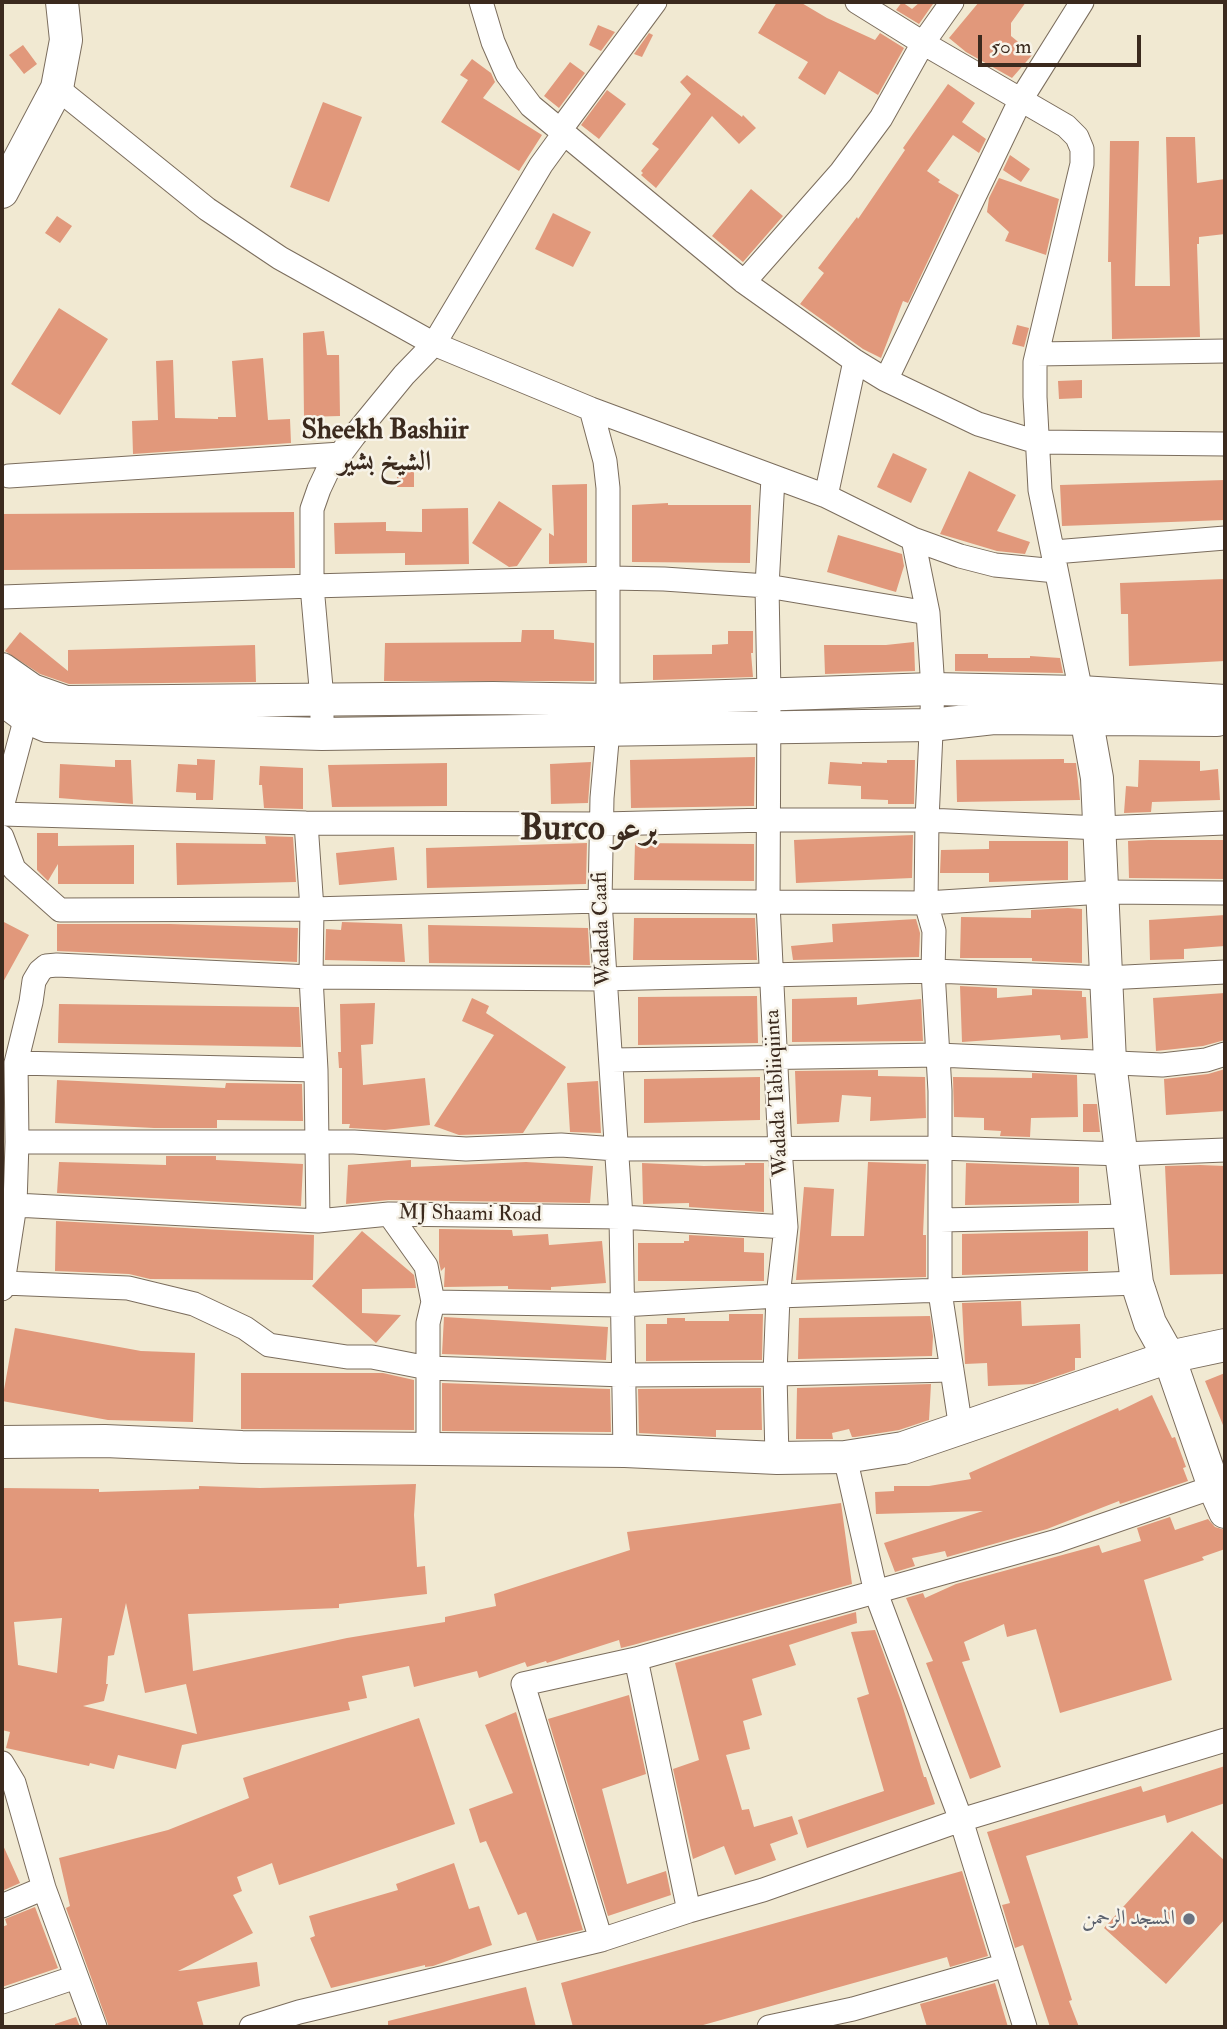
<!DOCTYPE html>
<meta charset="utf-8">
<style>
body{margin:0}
#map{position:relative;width:1227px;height:2029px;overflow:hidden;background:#f1e9d2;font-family:"IM FELL Double Pica",serif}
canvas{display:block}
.frame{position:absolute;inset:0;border:4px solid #3b2a1e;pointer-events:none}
.scale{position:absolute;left:978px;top:35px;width:163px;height:32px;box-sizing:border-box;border:4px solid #3b2a1e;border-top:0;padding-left:9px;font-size:21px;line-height:24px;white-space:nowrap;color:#3b2a1e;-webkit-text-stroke:5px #f7f3e8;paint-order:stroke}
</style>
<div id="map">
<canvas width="1227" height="2029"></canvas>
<div class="frame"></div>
<div class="scale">50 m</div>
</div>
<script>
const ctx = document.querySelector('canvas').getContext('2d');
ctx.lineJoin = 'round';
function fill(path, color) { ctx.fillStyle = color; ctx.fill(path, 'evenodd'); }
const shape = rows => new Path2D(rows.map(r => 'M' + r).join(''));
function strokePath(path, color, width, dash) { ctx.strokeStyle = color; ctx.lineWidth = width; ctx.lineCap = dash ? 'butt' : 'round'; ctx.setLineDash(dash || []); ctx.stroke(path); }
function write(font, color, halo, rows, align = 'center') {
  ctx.font = font + ' "IM FELL Double Pica",Amiri,serif'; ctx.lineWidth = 5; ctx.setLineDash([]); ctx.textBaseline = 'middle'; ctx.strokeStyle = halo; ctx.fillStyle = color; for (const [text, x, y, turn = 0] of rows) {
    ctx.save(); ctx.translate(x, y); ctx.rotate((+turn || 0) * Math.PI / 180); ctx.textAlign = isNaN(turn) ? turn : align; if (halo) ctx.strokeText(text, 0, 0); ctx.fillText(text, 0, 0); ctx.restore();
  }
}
const building = shape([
 [777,2,800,2,827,18,875,40,880,33,904,48,878,95,839,71,825,95,798,78,808,62,758,33],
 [902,2,912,9,920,2,931,2,933,4,919,24,896,10],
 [979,2,1026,2,1011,23,1011,36,1033,54,1012,78,966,52,949,38],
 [598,25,615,32,601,51,589,45],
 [649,33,653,35,642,57,634,54],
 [23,45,37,64,24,74,9,55],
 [472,59,491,73,495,82,483,98,542,135,519,171,441,122,468,80,460,75],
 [570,62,585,73,559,108,544,96],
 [687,75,742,117,743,115,756,128,739,144,712,116,656,188,641,175,643,173,641,171,659,149,652,144,691,94,680,82],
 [948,84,975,103,962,122,986,139,979,153,953,135,927,171,940,180,938,182,959,195,908,303,903,301,881,358,863,349,800,304,824,273,818,268,857,217,858,219,905,150,903,148],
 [607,90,626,104,599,139,581,125],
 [323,102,362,117,329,202,290,187],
 [1166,137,1195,137,1197,183,1225,179,1225,234,1199,237,1199,244,1197,244,1200,337,1112,339,1111,262,1108,262,1110,141,1139,141,1135,286,1170,286],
 [1010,155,1030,169,1021,182,1003,170],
 [999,178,1059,199,1046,255,1005,241,1009,232,987,212,989,198],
 [751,189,783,216,743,262,712,236],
 [553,213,591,232,573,267,535,249],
 [57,216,72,226,60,243,45,233],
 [59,308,108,339,60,415,11,384],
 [1017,325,1029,328,1024,347,1012,344],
 [324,331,327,355,339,355,340,416,304,417,303,333],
 [263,358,268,420,290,419,291,443,133,454,132,421,158,420,156,361,173,360,175,418,218,419,218,417,236,417,232,361],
 [1082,380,1082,398,1059,399,1058,381],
 [893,453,927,469,911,503,877,487],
 [414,468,414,487,397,487,397,469],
 [969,471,1016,495,997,531,1030,542,1025,554,997,551,940,534],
 [1225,480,1225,520,1062,526,1060,485],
 [587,484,587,563,549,564,549,533,554,536,552,485],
 [499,501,542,529,517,566,509,567,472,543],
 [668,503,668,505,751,505,750,563,632,562,632,505],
 [468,508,469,564,405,565,405,553,335,554,334,523,386,522,386,531,422,532,422,509],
 [294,512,295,568,2,570,2,514],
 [838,535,902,554,904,566,896,592,827,572],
 [1225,579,1225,661,1129,666,1128,614,1121,614,1120,583],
 [522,630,554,630,554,639,594,643,594,681,384,681,385,643,521,642],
 [728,631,753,631,753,653,751,653,753,677,653,680,653,655,712,654,712,645,728,644],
 [20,632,68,671,68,650,255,645,256,682,69,684,40,674,5,651],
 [914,642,915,671,825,674,824,645,886,645],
 [955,654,988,654,988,658,1030,658,1030,656,1060,658,1063,673,955,671],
 [755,757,754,806,631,808,630,760],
 [197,759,215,760,213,800,196,800,196,793,176,792,178,764,197,765],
 [1064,759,1064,763,1076,763,1080,800,957,802,956,760],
 [115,760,131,760,133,804,59,798,60,764,115,767],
 [887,760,915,760,914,804,888,804,888,800,861,799,861,786,828,784,830,762,862,764,862,762,887,763],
 [1139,760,1200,761,1200,771,1218,769,1220,800,1152,802,1151,812,1124,813,1126,786,1138,787],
 [591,762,588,803,551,804,550,764],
 [447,763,447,806,332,807,328,765],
 [260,766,303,768,303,809,264,808,262,785,259,785],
 [37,833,58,833,58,846,134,845,134,884,58,884,58,864,48,881,37,870],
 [913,835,912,878,796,883,794,840],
 [265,836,293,837,296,882,177,885,176,843,266,844],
 [1149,840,1225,840,1225,879,1129,878,1128,841],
 [989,841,1068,841,1068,880,989,882,989,873,940,873,941,850,989,849],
 [587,843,586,884,427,888,426,848],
 [635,843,754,844,754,881,634,880],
 [394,847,397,880,339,885,336,853],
 [1068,908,1082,909,1082,963,1032,961,1032,958,960,958,961,917,1031,918,1031,910],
 [1225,915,1225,946,1184,949,1184,959,1150,960,1149,920],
 [634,918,755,918,757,960,633,960],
 [916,919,920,933,919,957,793,960,791,946,833,942,832,924],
 [2,921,29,935,2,984],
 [342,922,402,924,405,962,325,960,326,929,341,930],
 [57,924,170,924,298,928,297,962,57,951],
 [428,925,588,928,590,965,429,963],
 [960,986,997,988,997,998,1032,995,1032,989,1082,991,1082,997,1086,997,1088,1038,1061,1040,1060,1035,962,1042],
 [1225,993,1225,1040,1203,1046,1156,1051,1153,998],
 [757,996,758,1043,638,1045,638,997],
 [857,997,857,1005,921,999,923,1041,792,1042,792,999],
 [472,998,489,1006,486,1013,566,1067,523,1133,459,1135,434,1126,494,1035,462,1021],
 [375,1003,373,1044,361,1045,363,1085,425,1078,430,1125,385,1130,349,1128,350,1124,342,1124,342,1068,339,1068,338,1052,341,1052,340,1004],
 [59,1004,299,1007,301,1047,58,1043],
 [1225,1069,1225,1111,1166,1115,1164,1079,1208,1074],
 [878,1070,878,1076,925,1077,926,1118,870,1121,871,1097,842,1095,839,1122,797,1124,795,1071],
 [1032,1073,1077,1075,1078,1117,1031,1118,1030,1137,1000,1136,1001,1131,984,1130,984,1118,954,1117,953,1077,1032,1078],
 [760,1077,760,1120,644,1123,644,1079],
 [57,1080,225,1088,226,1083,302,1084,303,1121,217,1120,217,1128,154,1128,55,1123],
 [598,1081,601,1133,570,1132,567,1083],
 [1083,1104,1097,1104,1100,1132,1083,1132],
 [166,1156,216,1156,216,1160,303,1164,301,1206,57,1193,59,1162,166,1165],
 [411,1160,411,1167,526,1162,593,1166,590,1203,389,1200,346,1204,348,1165],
 [868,1162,926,1164,923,1235,926,1235,926,1277,796,1280,804,1187,834,1189,831,1236,864,1236],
 [642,1163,704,1166,745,1165,745,1163,764,1163,764,1212,689,1207,689,1203,643,1204],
 [966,1163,1079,1167,1079,1203,965,1205],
 [1200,1165,1225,1166,1225,1274,1170,1275,1165,1166],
 [56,1221,314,1235,313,1280,150,1279,129,1274,55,1271],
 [439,1229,512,1230,513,1236,548,1234,549,1245,602,1241,606,1283,551,1287,551,1290,508,1289,508,1286,444,1287,445,1267,441,1271,439,1262],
 [362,1231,414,1275,416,1288,362,1289,362,1313,401,1315,376,1343,312,1286],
 [1088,1231,1088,1271,962,1275,962,1234],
 [689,1235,744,1238,744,1252,764,1253,764,1281,638,1281,638,1243,684,1243,684,1241,689,1241],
 [1021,1301,1022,1326,1080,1324,1081,1358,1075,1358,1075,1370,1034,1384,988,1386,987,1363,965,1364,962,1303],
 [729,1314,763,1314,762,1360,646,1361,646,1324,667,1324,667,1318,685,1318,685,1321,729,1321],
 [930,1316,933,1336,932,1356,798,1359,799,1318],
 [444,1317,608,1327,606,1360,442,1354],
 [15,1328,141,1351,195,1353,193,1422,108,1420,2,1401],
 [241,1373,383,1373,414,1380,414,1430,241,1429],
 [1225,1373,1225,1430,1205,1381],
 [442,1383,610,1389,611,1432,442,1431],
 [931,1384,929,1420,899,1430,855,1437,852,1437,849,1429,832,1433,833,1439,796,1439,797,1388],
 [761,1388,762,1430,716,1430,716,1437,639,1433,638,1389],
 [1152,1395,1172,1438,1175,1437,1186,1467,1183,1468,1188,1481,1120,1504,1119,1501,1047,1529,947,1557,945,1551,912,1558,915,1566,895,1572,884,1543,983,1511,876,1514,875,1492,894,1491,894,1486,929,1486,971,1479,969,1473,1118,1408,1119,1411],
 [416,1484,414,1515,417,1567,425,1566,427,1594,339,1604,339,1608,188,1614,193,1671,347,1638,445,1622,445,1617,496,1606,494,1594,630,1550,627,1532,841,1503,852,1584,633,1645,621,1648,619,1640,547,1663,546,1661,527,1667,525,1662,479,1678,477,1671,414,1687,409,1666,362,1676,367,1698,348,1702,350,1710,182,1745,176,1769,118,1755,114,1769,90,1763,89,1766,6,1748,10,1732,2,1730,2,1488,99,1489,99,1492,199,1489,199,1486,260,1488],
 [126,1603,145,1693,186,1684,197,1734,83,1706,104,1701,108,1684,106,1684,108,1656,114,1655],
 [62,1618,57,1673,18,1665,14,1622],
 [1170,1517,1175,1530,1208,1519,1215,1527,1225,1530,1225,1549,1202,1557,1204,1560,1144,1580,1172,1680,1060,1713,1036,1629,1007,1637,1004,1624,964,1642,970,1660,962,1662,1001,1767,970,1779,926,1663,933,1661,906,1598,923,1593,925,1598,956,1584,1099,1545,1102,1553,1141,1541,1137,1528],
 [856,1612,857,1623,789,1645,796,1665,752,1679,762,1715,743,1721,750,1749,726,1755,742,1810,749,1809,754,1827,792,1816,798,1834,770,1844,776,1860,735,1875,724,1846,693,1859,673,1769,699,1760,675,1663],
 [875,1630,901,1701,924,1777,926,1777,935,1804,807,1848,798,1820,884,1791,857,1698,869,1694,851,1632],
 [629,1695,646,1774,602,1789,627,1884,666,1871,671,1895,608,1916,548,1719],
 [516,1712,583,1930,537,1941,526,1912,518,1915,486,1841,480,1843,469,1809,513,1793,485,1725],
 [419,1718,455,1824,279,1885,272,1863,237,1877,242,1891,233,1895,253,1933,178,1971,257,1962,260,1986,197,2002,204,2027,109,2027,66,1908,70,1906,59,1858,168,1830,249,1798,243,1778],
 [1225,1766,1225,1803,1167,1823,1165,1815,1026,1856,1072,2000,1069,2001,1079,2027,1050,2027,1023,1945,1015,1948,1002,1905,1010,1903,987,1832,1141,1786,1143,1792],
 [1192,1831,1225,1861,1225,1919,1166,1984,1104,1928],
 [2,1843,20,1883,2,1891],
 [454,1863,469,1909,479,1906,492,1945,433,1966,425,1967,425,1965,331,1988,310,1938,315,1936,309,1916,398,1890,396,1884],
 [962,1871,988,1956,950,1967,947,1957,696,2027,573,2027,561,1983],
 [35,1907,58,1968,2,1987,2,1927,7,1925,5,1919],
 [995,1983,1008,2027,927,2027,920,2004],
 [526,1987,536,2027,388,2027,388,2021],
 [76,2017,80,2027,55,2027,55,2024]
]);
const street = shape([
 [481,2,493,42,507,74,531,106,744,282,855,361,886,380,978,424,1037,442,1225,444],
 [857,2,923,43,1066,126,1077,137,1082,149,1082,164,1035,362,1035,397,1040,490,1081,692],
 [57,88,207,209,280,258,434,344,591,409,826,496,913,539,960,556,995,565,1056,571],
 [561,129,655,2],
 [744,282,841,172,881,118,923,43,952,2],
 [1037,354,1225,351],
 [886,380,1020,101,1082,2],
 [591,409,605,461,608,488,608,730,602,798,600,901,621,1217,625,1451],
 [9,476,341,454],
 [773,478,767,586,769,695,768,903,780,1149,786,1227,778,1296,775,1374,777,1458],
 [826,496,855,361],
 [1054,552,1225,538],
 [2,597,312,586,609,578,664,579,767,586,928,613,913,539],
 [928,613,933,689,927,820,926,903,934,931,933,971,940,1091,940,1292,961,1429],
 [322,734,322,699,312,586,312,509,319,489,327,472,354,436,404,375,434,344,541,165,565,132],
 [2,807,26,717],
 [2,814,306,823,603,824,769,820,927,820,1100,828,1225,823],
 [306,823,312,909,311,977,316,1070,318,1221],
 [2,837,14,869,60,910,312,909,600,901,926,903,1103,892,1225,893],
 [612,1060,938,1055,1162,1065,1206,1060,1225,1054],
 [16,1063,316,1070],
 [17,1142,354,1142,466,1149,561,1145,616,1149,939,1148,1122,1154,1225,1150],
 [15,1205,318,1221,389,1214,621,1217,786,1227],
 [389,1214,426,1266,433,1302,428,1323,428,1450],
 [940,1220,1129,1216],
 [4,1283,128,1288,194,1304,245,1328,269,1345,347,1357,372,1357,428,1368,624,1375,775,1374,952,1370],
 [2,1289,15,1205,17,1142,16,1063,31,1002,34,981,40,971,46,966,57,965,311,977,603,979,933,971,1106,978,1225,972],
 [433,1302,622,1305,778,1296,1137,1283],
 [845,1457,876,1593,961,1820,1025,2027],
 [636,1659,689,1911],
 [2,1763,14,1783,44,1888,95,2027],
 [2,1906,44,1888],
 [601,1940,523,1684,636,1659,1057,1541,1225,1483],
 [2,2002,76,1977],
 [251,2027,299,2012,601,1940,689,1911,763,1890,961,1820,1225,1740],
 [769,2027,853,2009,1006,1965]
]);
const secondary = shape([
 [2,192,57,88,66,40,62,2],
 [2,669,32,690,66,702,493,698,608,700,933,689,1081,692,1225,701],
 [2,699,26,717,47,726,322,734,931,725,994,718,1217,720],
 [1083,700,1097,778,1110,1062,1137,1283,1150,1323,1169,1357,1214,1487,1225,1512],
 [2,1442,105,1441,242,1447,625,1451,777,1458,845,1457,903,1448,1169,1357,1225,1345]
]);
const markers = [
 [1189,1919,7,"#6b7280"]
];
const streetNames = [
 ["Wadada Caafi",603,929,-92],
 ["Wadada Tabliiqiinta",778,1093,-93],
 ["MJ Shaami Road",470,1215,1]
];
const worshipNames = [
 ["المسجد الرحمن",1175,1919]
];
const districtNames = [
 ["Sheekh Bashiir",385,432],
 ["الشيخ بشير",385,464]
];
const townNames = [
 ["Burco برعو",589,831]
];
fill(building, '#e1987b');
strokePath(street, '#7b6d5d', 25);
strokePath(secondary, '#7b6d5d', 34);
strokePath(street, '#fff', 23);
strokePath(secondary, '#fff', 32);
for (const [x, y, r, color] of markers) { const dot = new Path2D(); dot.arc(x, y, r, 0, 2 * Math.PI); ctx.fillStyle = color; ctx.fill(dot); strokePath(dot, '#f7f3e8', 2.5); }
write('21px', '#3b2a1e', '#f7f3e8', streetNames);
write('21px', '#5b616d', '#f7f3e8', worshipNames, 'right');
write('bold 28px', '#3b2a1e', '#f7f3e8', districtNames);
write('bold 35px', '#3b2a1e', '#f7f3e8', townNames);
</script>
